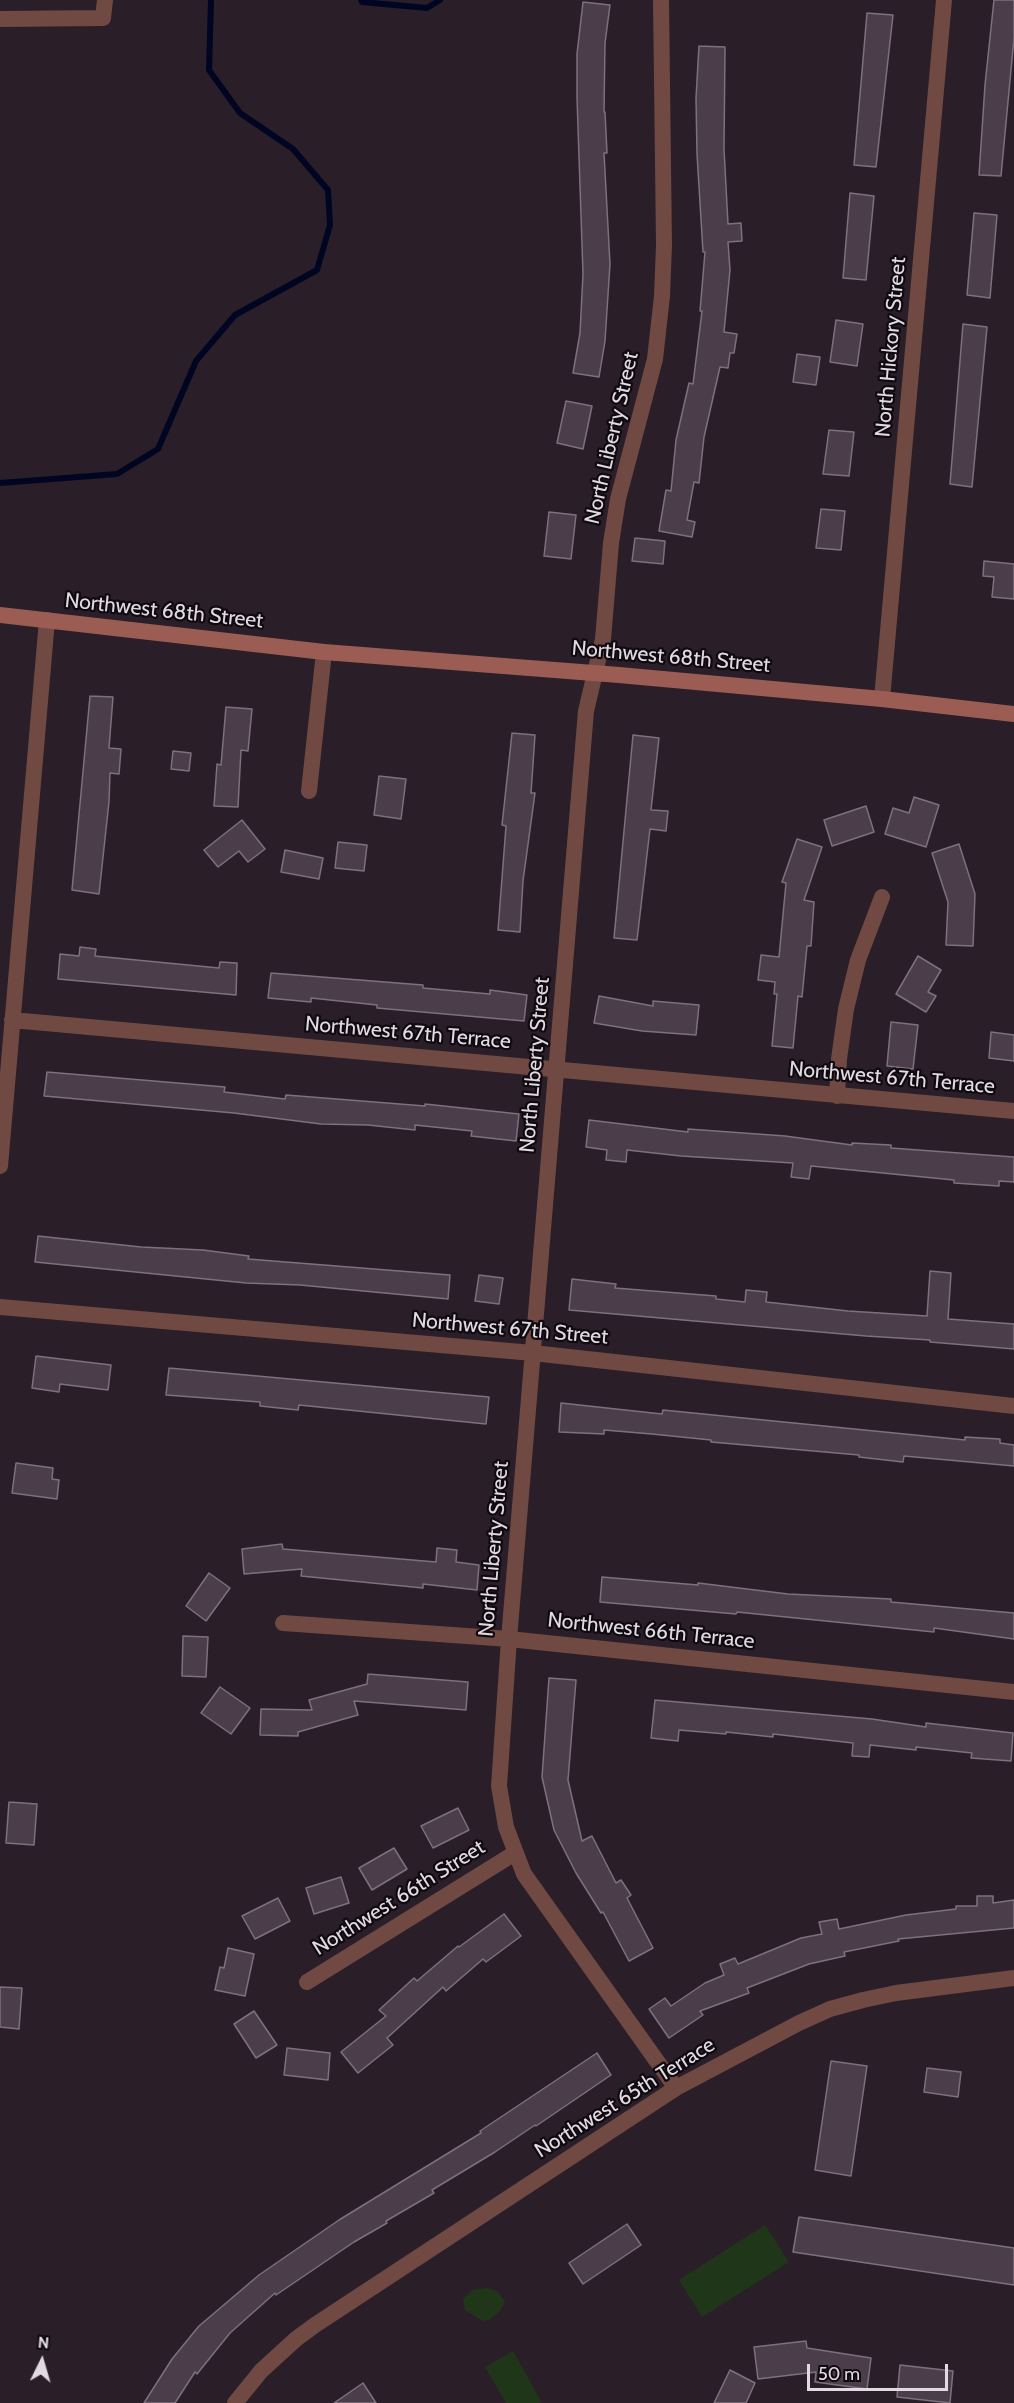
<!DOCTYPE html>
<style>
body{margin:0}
#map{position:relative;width:1014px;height:2403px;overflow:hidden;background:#2a1e29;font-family:Cabin,sans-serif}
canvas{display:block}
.north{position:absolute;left:12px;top:2331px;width:60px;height:60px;-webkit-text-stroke:4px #0f0a0f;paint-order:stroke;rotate:5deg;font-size:16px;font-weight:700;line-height:24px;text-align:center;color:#e2dae1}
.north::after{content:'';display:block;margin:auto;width:21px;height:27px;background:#e2dae1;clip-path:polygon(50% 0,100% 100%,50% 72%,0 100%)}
.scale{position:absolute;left:807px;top:2364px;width:141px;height:27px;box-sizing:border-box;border:3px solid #e2dae1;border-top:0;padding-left:8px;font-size:18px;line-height:21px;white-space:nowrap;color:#e2dae1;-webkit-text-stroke:4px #0f0a0f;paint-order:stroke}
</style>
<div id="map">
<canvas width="1014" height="2403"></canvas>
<div class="north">N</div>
<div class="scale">50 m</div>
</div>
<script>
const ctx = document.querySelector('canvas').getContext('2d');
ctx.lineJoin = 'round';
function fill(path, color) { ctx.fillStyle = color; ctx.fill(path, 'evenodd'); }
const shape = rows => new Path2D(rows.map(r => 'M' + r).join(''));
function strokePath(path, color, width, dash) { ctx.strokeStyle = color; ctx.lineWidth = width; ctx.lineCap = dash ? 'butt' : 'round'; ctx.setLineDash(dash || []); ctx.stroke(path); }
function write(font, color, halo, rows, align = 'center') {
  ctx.font = font + ' Cabin,sans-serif'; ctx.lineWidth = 4.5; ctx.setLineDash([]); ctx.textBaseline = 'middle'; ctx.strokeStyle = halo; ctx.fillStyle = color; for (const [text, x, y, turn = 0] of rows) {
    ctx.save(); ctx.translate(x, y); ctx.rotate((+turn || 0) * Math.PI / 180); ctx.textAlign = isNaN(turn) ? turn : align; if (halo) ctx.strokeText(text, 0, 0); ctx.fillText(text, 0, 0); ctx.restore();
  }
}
const green = shape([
 [765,2225,789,2262,702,2317,679,2280],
 [488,2288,498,2292,505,2302,500,2311,489,2320,483,2321,465,2310,463,2299,472,2290],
 [513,2351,541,2401,539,2403,506,2403,485,2367]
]);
const stream = shape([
 [361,0,362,2,427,8,440,0],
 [0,483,117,474,158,449,196,361,235,315,317,270,330,225,328,190,293,149,240,113,209,70,211,0]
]);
const building = shape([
 [994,0,1014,0,1014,38,1001,176,979,175,985,85,994,0],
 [583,2,610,5,605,43,604,112,605,112,607,153,604,153,610,264,605,341,599,377,573,373,580,333,583,274,577,98,577,54,583,2],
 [867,13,893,15,876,167,854,165,867,13],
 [699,46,725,47,724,149,728,224,741,223,742,241,728,242,730,270,724,332,737,334,734,353,730,353,728,368,720,367,704,437,699,483,694,482,687,520,695,522,692,537,659,531,666,490,671,491,676,440,689,383,693,384,702,311,700,311,705,252,703,252,697,154,696,98,699,46],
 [850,193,874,196,866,280,843,278,850,193],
 [974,213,997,215,990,298,967,295,974,213],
 [836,320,863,324,857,366,830,362,836,320],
 [963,324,987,327,972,487,950,484,963,324],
 [797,354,820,357,816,385,793,382,797,354],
 [566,401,592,406,583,449,557,443,566,401],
 [829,430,854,432,849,476,823,474,829,430],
 [821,509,845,511,841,550,816,548,821,509],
 [549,512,576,515,571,559,544,556,549,512],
 [635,538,665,541,663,564,632,561,635,538],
 [984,561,1014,564,1014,599,992,597,994,577,983,576,984,561],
 [90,696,113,697,109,748,121,749,119,774,110,773,109,802,99,894,72,890,90,696],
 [226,707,252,709,248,751,241,750,238,807,214,806,217,764,221,765,226,707],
 [512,733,535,735,531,793,535,793,523,881,520,932,498,930,506,826,502,825,512,733],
 [633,735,659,738,651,810,668,811,666,831,650,829,637,940,614,938,633,735],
 [173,751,191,753,189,771,171,769,173,751],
 [379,776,406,779,401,819,374,815,379,776],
 [914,797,939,805,926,847,885,834,893,808,909,813,914,797],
 [866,806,874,832,832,846,824,820,866,806],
 [242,820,265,849,248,862,239,851,218,867,204,850,242,820],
 [797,839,822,847,804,900,814,902,811,946,807,946,802,997,798,996,793,1048,772,1046,777,994,774,994,775,982,758,980,761,955,779,957,786,883,782,882,797,839],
 [338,842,367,845,364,871,335,868,338,842],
 [959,844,975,894,973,946,946,945,948,902,932,853,959,844],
 [285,850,323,858,319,879,281,872,285,850],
 [80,947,96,949,95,956,219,968,220,962,237,963,236,995,58,979,60,954,79,956,80,947],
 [918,956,941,970,928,992,936,996,926,1012,896,994,918,956],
 [271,973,423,985,423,988,490,994,490,990,527,995,524,1021,377,1008,377,1005,311,998,311,1002,268,998,271,973],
 [599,996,653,1006,653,1001,699,1005,696,1035,642,1031,594,1023,599,996],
 [891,1022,918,1025,913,1069,887,1066,891,1022],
 [991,1032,1014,1035,1014,1061,989,1058,991,1032],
 [47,1072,225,1087,224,1092,285,1099,286,1095,425,1106,425,1104,519,1114,516,1141,471,1136,472,1131,415,1125,415,1130,368,1125,321,1124,234,1113,44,1096,47,1072],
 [589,1120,688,1132,688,1129,785,1136,852,1145,852,1143,891,1145,891,1148,1014,1157,1014,1182,999,1181,999,1186,954,1183,954,1180,811,1166,809,1179,791,1177,793,1163,681,1156,627,1150,626,1162,606,1160,607,1150,586,1147,589,1120],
 [38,1236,141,1247,203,1250,249,1256,248,1259,450,1275,448,1299,300,1285,246,1283,35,1262,38,1236],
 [930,1271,951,1273,948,1319,1014,1324,1014,1349,930,1342,930,1340,866,1336,569,1310,572,1279,616,1284,615,1288,716,1296,716,1299,745,1302,746,1290,767,1292,766,1302,848,1311,927,1316,930,1271],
 [479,1275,503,1278,499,1304,475,1301,479,1275],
 [36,1356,111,1365,108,1390,60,1384,59,1392,32,1388,36,1356],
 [169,1368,489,1397,486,1424,299,1405,298,1410,260,1406,260,1402,166,1395,169,1368],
 [561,1403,662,1414,663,1410,965,1440,965,1437,1000,1439,1000,1443,1014,1445,1014,1466,904,1456,903,1462,859,1457,859,1455,711,1442,711,1440,652,1434,604,1430,604,1434,559,1432,561,1403],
 [16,1463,53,1468,52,1479,59,1480,57,1499,12,1493,16,1463],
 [282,1544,283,1549,436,1562,437,1548,457,1550,456,1562,479,1565,477,1590,423,1584,423,1588,301,1576,302,1569,244,1574,242,1549,282,1544],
 [209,1573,230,1588,206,1621,186,1606,209,1573],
 [602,1577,698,1585,698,1583,788,1594,891,1599,891,1602,1014,1613,1014,1639,934,1628,934,1632,737,1612,736,1614,600,1602,602,1577],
 [183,1636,208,1637,206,1677,182,1676,183,1636],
 [368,1674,468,1682,466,1710,354,1701,358,1715,298,1732,298,1736,260,1735,261,1709,312,1710,309,1700,367,1684,368,1674],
 [549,1678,576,1680,568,1780,582,1841,592,1836,616,1883,621,1880,631,1895,627,1898,653,1948,629,1961,603,1912,601,1913,576,1873,554,1830,542,1777,549,1678],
 [220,1687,250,1708,231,1734,201,1713,220,1687],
 [655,1700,872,1719,926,1727,926,1723,1013,1733,1011,1761,971,1758,972,1753,916,1747,916,1750,870,1745,869,1757,852,1756,853,1743,773,1734,773,1737,726,1732,726,1734,679,1730,678,1741,651,1738,655,1700],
 [9,1802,37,1804,34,1845,6,1843,9,1802],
 [458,1808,469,1830,433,1848,421,1826,458,1808],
 [394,1848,407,1869,372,1890,359,1868,394,1848],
 [341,1877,349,1903,314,1914,306,1888,341,1877],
 [977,1896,993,1896,993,1903,1014,1900,1014,1928,898,1939,899,1941,844,1952,845,1956,809,1964,747,1988,749,1993,700,2011,703,2015,669,2038,649,2009,665,1998,671,2006,705,1983,724,1975,720,1964,735,1958,738,1964,801,1938,822,1934,819,1922,837,1919,839,1929,906,1915,956,1909,956,1906,977,1906,977,1896],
 [278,1898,290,1921,255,1939,242,1916,278,1898],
 [504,1914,521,1936,486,1962,483,1959,446,1991,443,1987,387,2038,393,2045,358,2073,341,2052,386,2016,379,2010,414,1978,417,1981,458,1946,459,1947,504,1914],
 [228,1948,254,1954,245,1996,215,1990,220,1967,224,1968,228,1948],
 [0,1987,22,1988,19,2029,0,2027,0,1987],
 [254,2011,277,2045,256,2058,234,2024,254,2011],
 [287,2048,330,2053,328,2080,284,2075,287,2048],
 [597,2053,611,2075,536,2126,535,2125,495,2152,432,2190,434,2193,386,2221,387,2223,354,2242,276,2295,275,2293,230,2333,197,2374,195,2372,175,2403,144,2403,172,2359,199,2326,259,2275,339,2220,481,2133,480,2131,597,2053],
 [831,2061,867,2066,851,2176,815,2170,831,2061],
 [927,2068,961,2072,958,2097,924,2092,927,2068],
 [799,2217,1014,2248,1014,2285,793,2252,799,2217],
 [627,2224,641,2245,583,2284,569,2263,627,2224],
 [806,2341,807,2348,871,2358,867,2389,815,2382,816,2372,758,2379,754,2347,806,2341],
 [900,2365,953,2371,950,2403,897,2397,900,2365],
 [730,2370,755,2383,746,2403,714,2403,730,2370],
 [363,2383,376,2403,334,2403,363,2383]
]);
const minor = shape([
 [661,0,664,245,662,296,655,359,618,499,611,543,603,639,586,711,509,1639,499,1786,506,1827,524,1874,676,2088],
 [0,19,103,18,105,0],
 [882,699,944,0],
 [309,791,324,652],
 [12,1020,1014,1111],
 [837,1096,839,1059,846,1009,858,960,882,897],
 [0,1166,47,620],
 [0,1307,533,1353,1014,1406],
 [283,1623,509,1639,1014,1692],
 [307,1982,515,1853],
 [235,2403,261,2371,296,2339,315,2325,676,2088,799,2023,830,2009,863,2000,896,1993,1014,1978]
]);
const secondary = shape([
 [0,615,324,652,619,675,882,699,1014,714]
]);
const streetNames = [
 ["North Hickory Street",891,347,-85],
 ["North Liberty Street",612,438,-77],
 ["Northwest 68th Street",164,611,6],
 ["Northwest 68th Street",671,657,5],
 ["Northwest 67th Terrace",408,1033,5],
 ["North Liberty Street",535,1065,-85],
 ["Northwest 67th Terrace",892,1078,5],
 ["Northwest 67th Street",510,1329,5],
 ["North Liberty Street",494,1549,-85],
 ["Northwest 66th Terrace",651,1631,6],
 ["Northwest 66th Street",399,1898,-32],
 ["Northwest 65th Terrace",625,2098,-32]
];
fill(green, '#1f3718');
strokePath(stream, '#000621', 6);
fill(building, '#4b3e4a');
strokePath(building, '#7f707d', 1.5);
strokePath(minor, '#704942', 16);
strokePath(secondary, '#9b5d53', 16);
write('21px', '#e2dae1', '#0f0a0f', streetNames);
</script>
